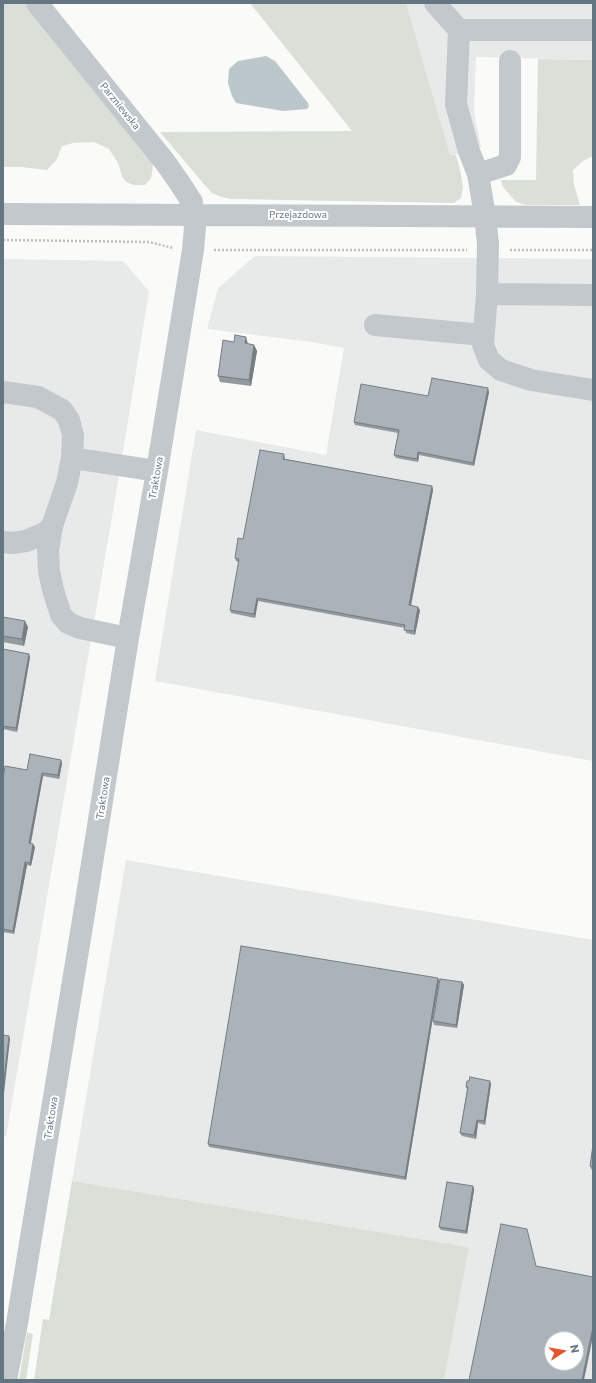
<!DOCTYPE html>
<style>
body{margin:0}
#map{position:relative;width:596px;height:1383px;overflow:hidden;background:#fafaf8;font-family:Commissioner,sans-serif}
canvas{display:block}
.frame{position:absolute;inset:0;border:4px solid #657683;pointer-events:none}
.north{position:absolute;left:544px;top:1331px;width:40px;height:40px;box-sizing:border-box;background:#fff;border:1px solid #c1c8cd;border-radius:50%;rotate:78deg;font-size:11px;font-weight:700;line-height:16px;text-align:center;color:#657683}
.north::after{content:'';display:block;margin:auto;width:14px;height:18px;background:#e4572e;clip-path:polygon(50% 0,100% 100%,50% 72%,0 100%)}
</style>
<div id="map">
<canvas width="596" height="1383"></canvas>
<div class="frame"></div>
<div class="north">N</div>
</div>
<script>
const ctx = document.querySelector('canvas').getContext('2d');
ctx.lineJoin = 'round';
function fill(path, color) { ctx.fillStyle = color; ctx.fill(path, 'evenodd'); }
const shape = rows => new Path2D(rows.map(r => 'M' + r).join(''));
function strokePath(path, color, width, dash) { ctx.strokeStyle = color; ctx.lineWidth = width; ctx.lineCap = dash ? 'butt' : 'round'; ctx.setLineDash(dash || []); ctx.stroke(path); }
function write(font, color, halo, rows, align = 'center') {
  ctx.font = font + ' Commissioner,sans-serif'; ctx.lineWidth = 4; ctx.setLineDash([]); ctx.textBaseline = 'middle'; ctx.strokeStyle = halo; ctx.fillStyle = color; for (const [text, x, y, turn = 0] of rows) {
    ctx.save(); ctx.translate(x, y); ctx.rotate((+turn || 0) * Math.PI / 180); ctx.textAlign = isNaN(turn) ? turn : align; if (halo) ctx.strokeText(text, 0, 0); ctx.fillText(text, 0, 0); ctx.restore();
  }
}
const built = shape([
 [406,3,593,3,593,60,476,57,474,111,481,147,450,156],
 [255,256,593,259,593,761,155,681,196,430,326,455,344,348,312,342,207,329,218,288],
 [3,259,123,261,149,291,121,464,6,1137,3,1135],
 [126,860,593,940,593,1380,444,1380,469,1247,72,1181],
 [552,1339,576,1339,576,1363,552,1363]
]);
const green = shape([
 [3,3,26,3,150,157,153,166,151,178,145,185,134,185,126,182,122,176,118,163,109,149,94,142,73,143,62,146,57,159,47,170,21,167,3,167],
 [250,3,406,3,450,155,456,155,460,170,463,187,461,198,454,203,231,199,221,197,212,193,203,183,160,132,352,131],
 [538,59,593,60,593,156,583,161,573,170,574,185,580,205,526,205,516,202,503,187,501,180,536,180],
 [72,1181,469,1247,444,1380,34,1380,43,1319,49,1320],
 [27,1332,33,1334,26,1380,19,1380]
]);
const water = shape([
 [266,56,275,61,308,103,309,106,307,109,283,111,236,103,232,96,228,83,229,69,238,61]
]);
const path = shape([
 [3,240,149,242,173,248],
 [214,250,467,250],
 [510,250,593,250]
]);
const minor = shape([
 [435,3,459,30,456,104,469,151,478,174,485,216,488,244,487,294,483,345,489,360,501,370,531,380,593,390],
 [459,30,593,30],
 [478,174,506,165,510,157,510,61],
 [3,214,593,217],
 [487,294,593,295],
 [375,325,483,335],
 [3,392,38,397,62,410,69,420,73,435,72,458,67,483,52,526,45,533,26,541,12,543,3,542],
 [72,458,157,471],
 [52,526,48,550,49,571,53,590,61,615,68,623,80,628,128,638],
 [6,1380,17,1323,83,920,128,638,157,471,193,250,195,227,192,202,179,182,165,162,37,3]
]);
const wall = shape([
 [248,344,254,345,257,351,251,386,220,382,218,376],
 [489,392,474,466,419,455,418,462,396,458,394,455,398,433,355,425,354,422,428,396],
 [284,454,285,458,285,459,432,486,433,490,411,606,420,610,415,635,406,633,405,628,258,601,255,618,231,613,230,610,239,562,236,561,235,558],
 [3,617,28,627,24,646,3,642],
 [3,649,30,657,17,732,3,729],
 [62,763,59,779,43,776,31,843,35,847,31,866,27,865,14,934,3,932,3,778,27,770],
 [438,978,439,981,406,1180,209,1147,208,1144],
 [462,982,464,985,457,1028,434,1025,433,1021],
 [469,1081,491,1084,485,1125,478,1123,476,1139,462,1136,460,1133,467,1090,466,1087],
 [593,1145,593,1170,591,1169,590,1166],
 [473,1186,474,1190,467,1234,441,1230,439,1227]
]);
const shadedWall = shape([
 [246,337,248,344,245,343],
 [254,345,257,351,251,386,249,380],
 [488,388,489,392,474,466,473,463],
 [418,452,419,455,418,462,417,459],
 [432,486,433,490,410,609,409,605],
 [257,598,258,601,255,618,254,614],
 [418,607,420,610,415,635,414,631],
 [25,621,28,627,24,646,22,639],
 [29,654,30,657,17,732,16,728],
 [61,760,62,763,59,779,58,775],
 [42,773,43,776,30,846,29,843],
 [33,844,35,847,31,866,30,863],
 [25,862,27,865,14,934,13,931],
 [438,978,439,981,406,1180,405,1177],
 [462,982,464,985,457,1028,456,1025],
 [9,1036,10,1039,3,1102,3,1088],
 [490,1081,491,1084,485,1125,484,1121],
 [477,1120,478,1123,476,1139,474,1135],
 [473,1186,474,1190,467,1234,466,1231],
 [593,1327,593,1336,584,1380,582,1380]
]);
const building = shape([
 [235,335,246,337,245,343,254,345,249,380,218,376,223,340,234,342,235,335],
 [432,378,488,388,473,463,418,452,417,459,394,455,399,430,354,422,361,384,428,396,432,378],
 [260,450,284,454,283,459,432,486,409,605,418,607,414,631,404,630,405,625,257,598,254,614,230,610,239,559,235,558,238,538,243,539,260,450],
 [3,617,25,621,22,639,3,636,3,617],
 [3,649,29,654,16,728,3,726,3,649],
 [30,754,61,760,58,775,42,773,29,843,33,844,30,863,25,862,13,931,3,929,3,778,5,766,27,770,30,754],
 [241,946,438,978,405,1177,208,1144,241,946],
 [440,979,462,982,456,1025,433,1021,440,979],
 [3,1035,9,1036,3,1088,3,1035],
 [470,1077,490,1081,484,1121,477,1120,474,1135,460,1133,468,1087,466,1087,467,1081,469,1081,470,1077],
 [593,1145,593,1167,590,1166,593,1145],
 [447,1182,473,1186,466,1231,439,1227,447,1182],
 [501,1224,527,1229,536,1266,593,1277,593,1327,582,1380,469,1380,501,1224],
 [552,1339,576,1339,576,1363,552,1363,552,1339]
]);
const streetNames = [
 ["Parzniewska",120,106,51],
 ["Przejazdowa",298,215],
 ["Traktowa",156,478,-80],
 ["Traktowa",103,798,-81],
 ["Traktowa",51,1118,-81]
];
fill(built, '#e8e9e9');
fill(green, '#dadfd7');
fill(water, '#bbc7cb');
strokePath(path, '#bbbfc2', 2.5, [2, 2]);
strokePath(minor, '#c3c8cc', 22);
fill(wall, '#929a9f');
fill(shadedWall, '#777d82');
fill(building, '#aab3b9');
strokePath(building, '#777d82', 1);
write('10px', '#657683', '#fff', streetNames);
</script>
